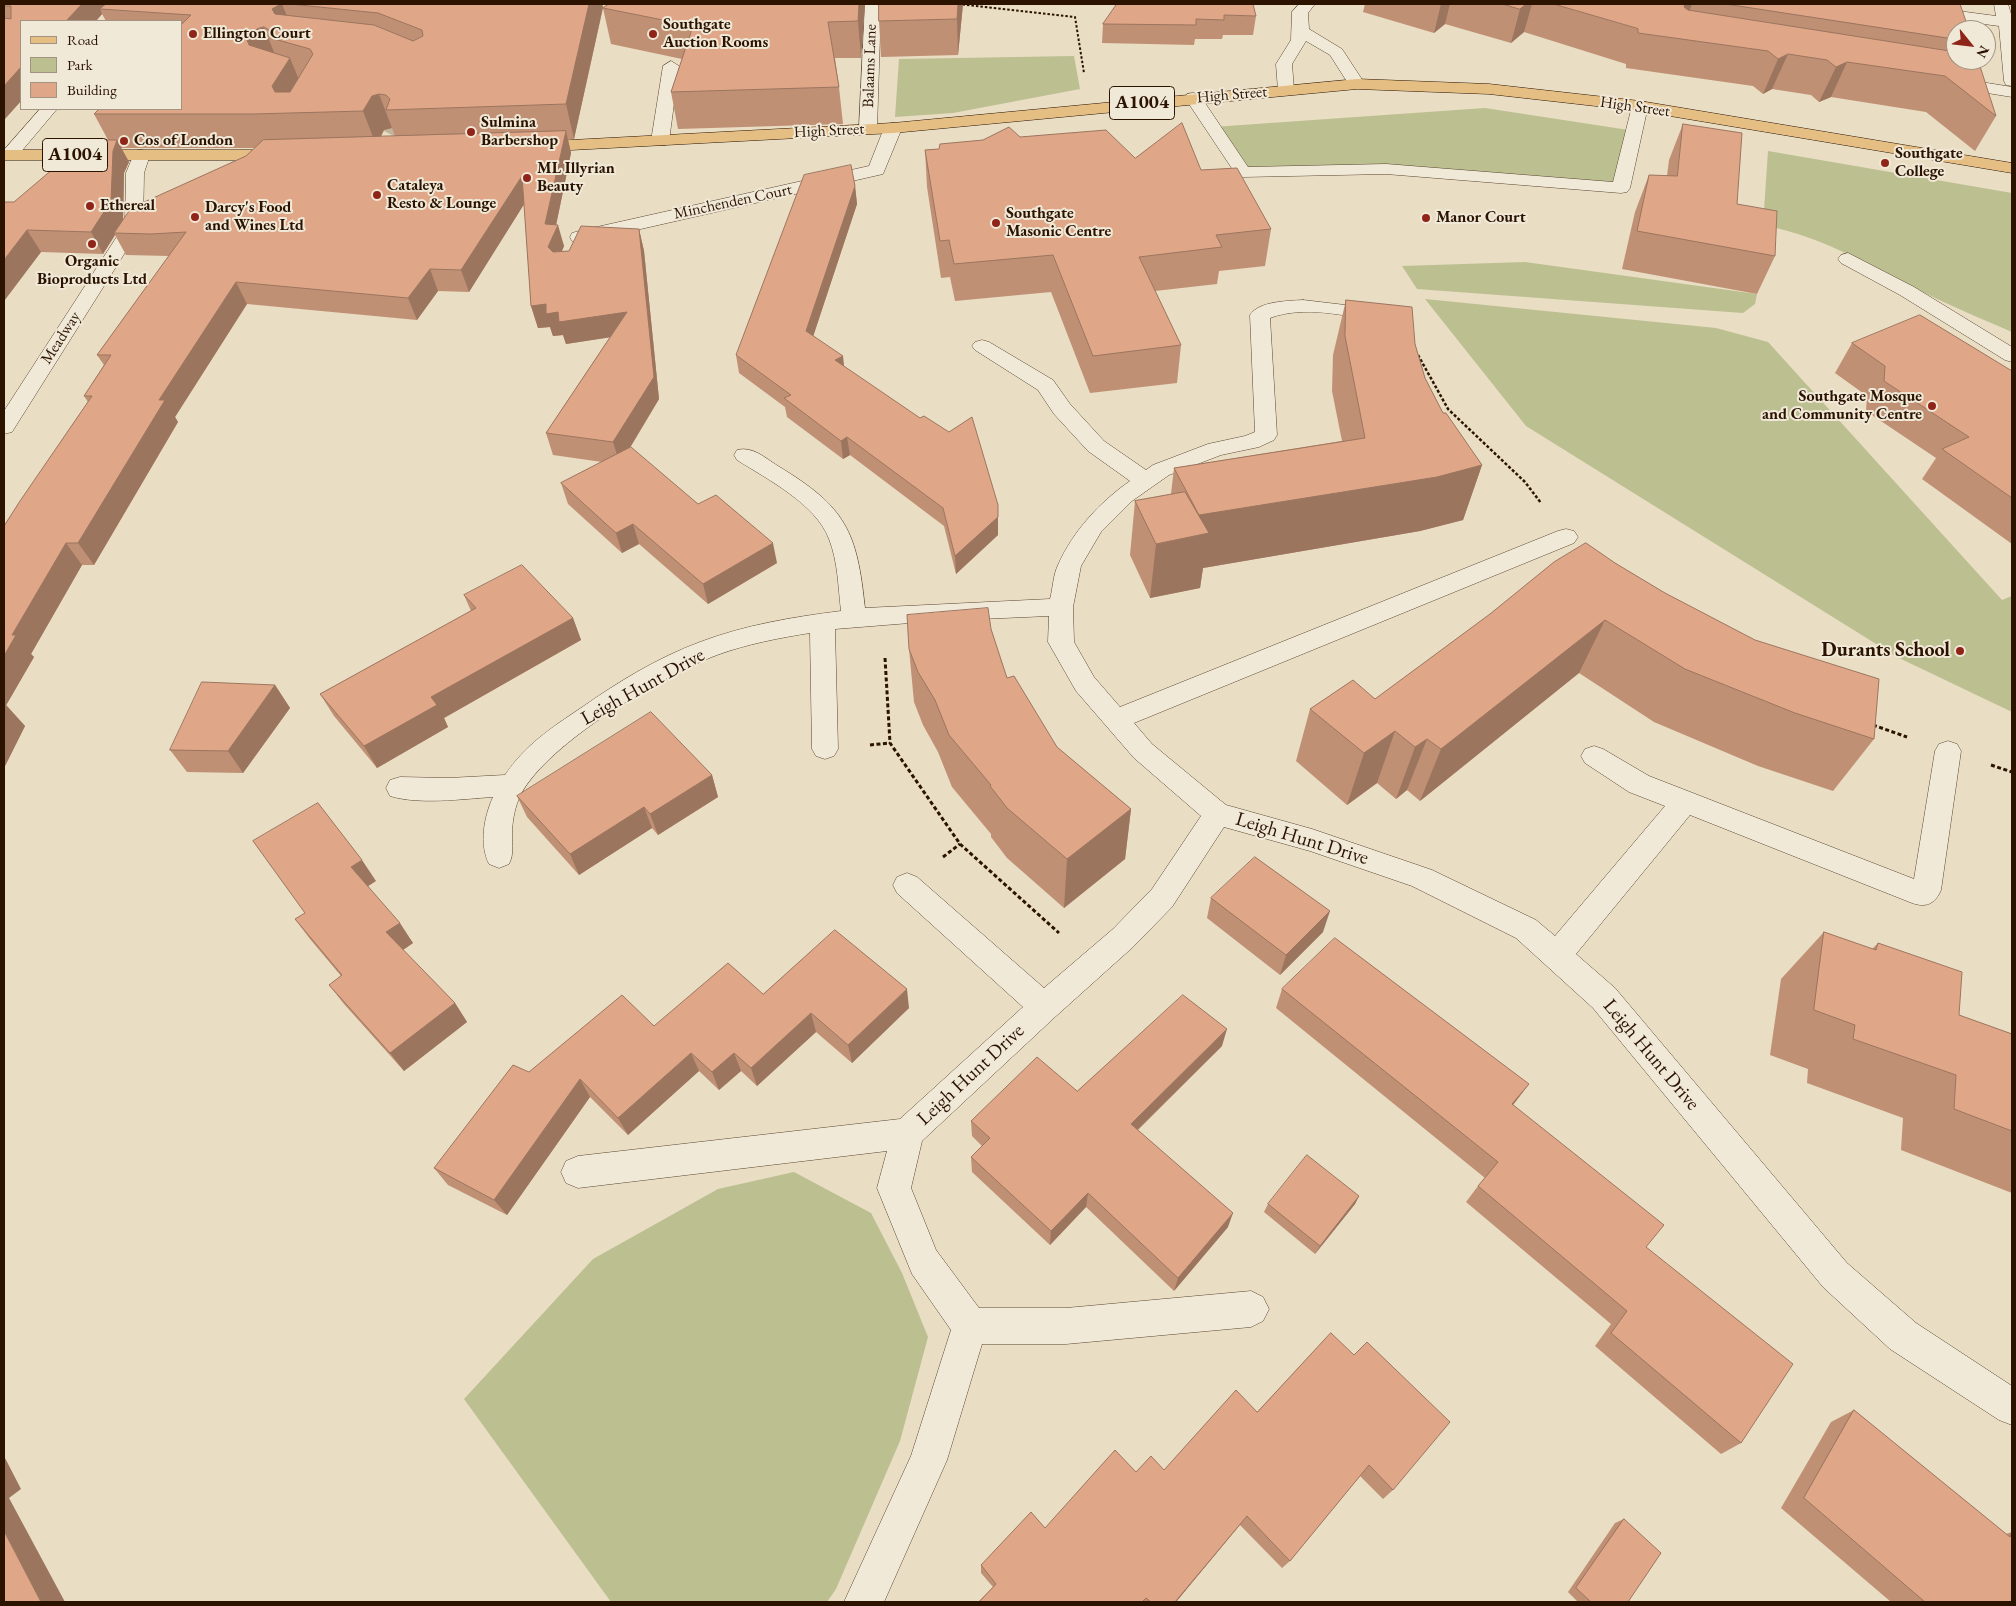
<!DOCTYPE html>
<html>
<head>
<meta charset="utf-8">
<style>
	body { margin:0 }
	#map { position:relative; width:2016px; height:1606px; overflow:hidden; background:#e9ddc3; font-family:"EB Garamond",serif }
	canvas { display:block }
	.frame { position:absolute; inset:0; border:5px solid #2b1300; pointer-events:none }
	.legend { position:absolute; left:20px; top:20px; width:162px; height:90px; box-sizing:border-box; background:#f1e9d8; border:1px solid #a29382; margin:0; padding:6px 9px; list-style:none; font-size:15px; color:#2b1300 }
	.legend li { display:flex; align-items:center; gap:10px; height:25px }
	.legend b { width:25px; border:1px solid #a29382 }
	.north { position:absolute; left:1946px; top:20px; width:50px; height:50px; box-sizing:border-box; background:#f1e9d8; border:1px solid #a29382; border-radius:50%; rotate:119deg; font-size:14px; font-weight:700; line-height:20px; text-align:center; color:#2b1300 }
	.north::after { content:''; display:block; margin:auto; width:18px; height:22px; background:#8f2418; clip-path:polygon(50% 0,100% 100%,50% 72%,0 100%) }
</style>
</head>
<body>
<div id="map">
<canvas width="2016" height="1606"></canvas>
<div class="frame"></div>
<ul class="legend">
<li><b style="height:6px;background:#e4be82"></b>Road</li>
<li><b style="height:14px;background:#bcbf90"></b>Park</li>
<li><b style="height:14px;background:#dfa788"></b>Building</li>
</ul>
<div class="north">N</div>
</div>
<script>
const ctx = document.querySelector('canvas').getContext('2d');
ctx.lineJoin = 'round';
function paint(path, color) {
  ctx.fillStyle = color;
  ctx.fill(path, 'evenodd');
}
function trace(path, color, width, dash) {
  ctx.strokeStyle = color;
  ctx.lineWidth = width;
  ctx.lineCap = dash ? 'butt' : 'round';
  ctx.setLineDash(dash || []);
  ctx.stroke(path);
}
function write(font, color, halo, rows, align = 'center') {
  ctx.font = font + ' "EB Garamond",serif';
  ctx.lineWidth = 4;
  ctx.setLineDash([]);
  ctx.textBaseline = 'middle';
  ctx.strokeStyle = halo;
  ctx.fillStyle = color;
  for (const [text, x, y, turn = 0] of rows) {
    ctx.save();
    ctx.translate(x, y);
    ctx.rotate((+turn || 0) * Math.PI / 180);
    ctx.textAlign = isNaN(turn) ? turn : align;
    if (halo) ctx.strokeText(text, 0, 0);
    ctx.fillText(text, 0, 0);
    ctx.restore();
  }
}
paint(new Path2D(`
	M1074,56L1080,89L953,113L895,117L899,59Z
	M1485,108L1635,131L1621,188L1386,169L1243,172L1213,127Z
	M1768,151L2012,193V332C1987,321 1960,310 1935,298C1879,270 1825,237 1763,225Z
	M1525,262L1757,294L1755,304L1743,313L1417,289L1402,266Z
	M1425,299L1716,328L1768,342L2002,600L2012,596V712L1897,657L1526,426Z
	M794,1172L871,1213L902,1273L928,1337L900,1441L836,1589L827,1602H611L464,1399L593,1259L718,1189Z`), '#bcbf90');
trace(new Path2D(`
	M392,135L410,98`), '#c3b59c', 18, [18, 9]);
const minor = new Path2D(`
	M865,4H881L877,129L874,133H862L859,129Z
	M1299,4H1315L1308,13L1309,29L1342,49L1365,84L1363,88H1351L1330,55L1306,41L1292,64L1294,90L1292,94H1280L1278,90L1276,64L1291,40L1292,12Z
	M1865,4H1905L1996,16L1994,4H2008L2012,17V86L2006,85L2004,81L1999,26L1873,9Z
	M671,61L679,66L669,141L666,145H654L651,141L663,66Z
	M1950,77L2012,87V97L1944,86L1942,82L1944,78Z
	M1193,93L1199,94L1248,167L1386,164L1613,182L1632,106L1634,102H1646L1648,106L1630,188L1627,192L1621,193L1386,174L1243,177L1237,176L1185,98L1187,94Z
	M40,109H57L15,159H4V150Z
	M893,123L899,124L902,128L883,174L579,243L572,241L570,237L572,233L579,231L869,166L884,128L887,124Z
	M141,150L147,151L150,155L144,173L143,224L12,432L4,434V411L125,224L126,173L135,151Z
	M1848,253L1914,287L2012,347V362L2005,360L1900,295L1841,263L1838,259L1841,255Z
	M1303,300L1379,309L1386,311L1389,315L1386,319L1379,321C1344,316 1305,305 1270,318L1277,435L1274,440L1259,447L1221,455L1169,475L1132,501L1101,532L1081,566L1073,607L1074,642L1094,677L1120,707L1558,531L1566,529L1574,531L1578,537L1574,543L1134,723L1152,744L1226,805L1312,829L1432,870L1536,920L1555,936L1665,806L1629,792L1585,763L1581,756L1585,749L1594,746L1603,749L1649,776L1914,879L1935,751L1939,744L1948,741L1957,744L1961,751L1941,890C1935,904 1926,908 1912,903L1690,815L1576,954L1615,988L1847,1263L1916,1323L2012,1386V1425L1999,1420L1890,1349L1823,1287L1593,1008L1516,938L1412,886L1310,851L1224,827L1172,907L1133,947L1055,1017L922,1141L911,1188L936,1250L979,1308H1066L1251,1291L1263,1297L1269,1309L1263,1321L1251,1327L1066,1344H982L947,1460L884,1602H844L911,1456L951,1330L912,1274L877,1188L887,1151L578,1188L566,1183L561,1172L566,1161L578,1156L900,1119L1023,1007L897,893L893,885L897,877L907,873L917,877L1044,988L1113,929L1152,889L1201,816L1134,758L1076,691L1048,642L1049,616L935,621L835,629L838,749L834,756L825,759L816,756L812,749L810,633C779,638 747,644 717,655C662,676 549,742 521,794C515,806 512,821 512,835C512,846 514,854 509,864L499,868L489,864C479,844 484,817 493,797C462,799 419,805 390,796L386,788L390,780L400,777L449,778L505,775C525,745 551,728 581,708C618,682 657,658 700,642C745,625 793,617 841,611C838,586 838,562 829,539C816,504 767,479 737,460L734,455L737,450C753,446 765,458 778,466C846,507 857,531 865,608L1050,599C1053,588 1053,575 1058,565C1073,531 1100,502 1130,481L1088,451L1054,414L1038,390L975,350L972,346L975,342L982,340L989,342L1053,380L1070,404L1104,441L1146,470L1153,465L1208,444L1245,436L1255,432L1250,315C1259,301 1288,301 1303,300Z`);
const major = new Path2D(`
	M1357,79L1489,84L1640,101L2012,163V173L1640,111L1489,94L1357,89L893,133L533,152L527,151L524,147L527,143L533,142L893,123Z
	M4,150H285L291,151L294,155L291,159L285,160H4Z`);
trace(minor, '#5a4631', 1);
trace(major, '#2b1300', 1);
trace(new Path2D(`
	M958,4L1075,17L1084,73`), '#2b1300', 2, [2.5, 2]);
trace(new Path2D(`
	M1418,355L1448,409L1525,482L1541,503`), '#2b1300', 2.5, [3, 2]);
trace(new Path2D(`
	M885,658L890,743L960,844L1059,933
	M1873,725L1907,737
	M870,745L890,743
	M1991,765L2012,772
	M943,857L960,844`), '#2b1300', 3, [4, 2.5]);
paint(minor, '#f1e9d8');
paint(major, '#e4be82');
paint(new Path2D(`
	M4,4H602L603,8L609,4H865L861,58H835L839,87L843,124L678,129L671,92L682,59L611,44L603,8L574,139H568L571,153L556,225L564,246L562,251H569L639,229L644,251L659,399L630,448L698,504L777,563L708,604L639,544L622,553L568,504L561,483L602,462L553,455L546,433L610,337L566,344L563,335L553,336L550,327L538,328L531,306L524,204L469,292L438,291L417,320L247,304L175,417L178,422L94,565H82L31,654L34,657L6,705L25,726L4,768V526L88,402L84,396L104,365L97,355L169,256L126,255L115,235L103,254L41,252L4,301L14,202L60,169L108,140L94,114L181,109V21H106L102,14L96,21H21V101L4,120ZM392,128L395,136L381,137L384,130ZM121,148H255L246,156L123,219L124,173L129,162Z
	M963,4L958,55L881,57L879,21Z
	M1117,4L1256,16L1253,35H1223L1222,39H1195L1194,45L1102,43L1103,24Z
	M1365,4H1960L1956,30V60L1996,116L1975,151L1926,112L1831,97L1819,102L1811,95L1772,89L1763,94L1753,86L1626,68V64L1524,32L1511,43L1445,24L1434,33L1363,12Z
	M1683,124L1737,204L1775,256L1757,294L1622,269L1635,212L1649,175L1667,176L1669,160Z
	M1020,137L1201,170L1271,229L1265,266L1219,271L1217,284L1155,291L1181,345L1177,383L1090,393L1051,292L955,301L950,277L941,278L927,187L925,150L939,149Z
	M855,186L857,204L813,336L844,366L998,535L956,574L944,526L850,455L843,459L787,417L785,407L739,373L736,355Z
	M1346,300L1415,344L1425,378L1443,413L1482,465L1463,520L1420,531L1203,568L1200,588L1150,598L1130,555L1135,501L1171,494L1174,468L1342,441L1332,391L1333,355Z
	M1852,343L2012,371V544L1922,479L1936,458L1866,411L1867,396L1835,373Z
	M1615,563L1874,739L1833,791L1758,766L1654,722L1579,673L1420,801L1407,790L1396,799L1377,783L1347,805L1296,761L1310,709L1375,699Z
	M464,595L573,618L581,640L444,718L448,727L377,768L334,716L320,694L471,611Z
	M991,629L1007,678L1057,747L1131,809L1125,859L1064,908L1007,858L991,837V834L952,787L938,752L923,725L914,702L909,649Z
	M275,685L290,708L243,773L187,772L170,750Z
	M712,775L718,797L658,835L652,828L579,875L527,817L517,796Z
	M376,881L368,886L413,943L403,950L455,1003L467,1022L404,1071L344,1004L329,985L341,976L310,939L295,919Z
	M1211,898L1323,932L1280,975L1207,918Z
	M1824,932L1872,949L1878,943L1959,1015L2012,1034V1193L1901,1150L1903,1118L1807,1083L1808,1069L1770,1055L1781,979Z
	M1282,989L1529,1084L1513,1105L1646,1247L1741,1443L1721,1454L1595,1346L1611,1324L1466,1202L1478,1186L1485,1178L1276,1008Z
	M763,994L909,1008L852,1063L816,1032L757,1086L741,1071L719,1090L699,1071L628,1135L590,1097L507,1215L448,1185L434,1168L529,1072L654,1026Z
	M1222,1046L1138,1130L1228,1227L1174,1291L1086,1207L1050,1245L972,1172L971,1157L982,1146L972,1136L971,1121L1077,1091Z
	M1359,1196L1355,1204L1315,1254L1264,1212L1268,1204Z
	M1331,1333L1393,1490L1383,1499L1360,1476L1290,1561L1282,1568L1240,1525L1176,1602H978L993,1587L981,1573V1565L1045,1528L1136,1472L1164,1470L1257,1412Z
	M1854,1410L2006,1534L2012,1532V1602H1891L1781,1508L1831,1422Z
	M1624,1519L1628,1602H1578L1568,1592L1615,1523Z`), '#c09075');
paint(new Path2D(`
	M82,4H111L100,9L102,14L96,21H66Z
	M281,4H282L295,36L285,43L272,9Z
	M589,4H602L603,7L574,139L566,104Z
	M859,4H865L861,58L858,21Z
	M958,4H963L958,55L957,19Z
	M1441,4H1450L1445,24L1434,33Z
	M1526,4H1532L1524,32L1511,43L1520,9Z
	M1685,4H1692L1681,33L1673,36L1671,41Z
	M264,27L277,60L262,74L247,40L257,29Z
	M1788,54L1772,89L1763,94L1778,59Z
	M290,58L304,92L283,113L272,86Z
	M1847,62L1831,97L1819,102L1836,67Z
	M21,67V101L4,120V86Z
	M379,94L392,128L384,130L376,145L363,111L372,96Z
	M566,131L571,153L554,235L558,225L564,246L554,269L548,247L545,224Z
	M117,140L129,162L124,173L123,223L114,233L115,235L103,254L91,232L113,151Z
	M522,176L528,198L469,292L461,270Z
	M855,186L857,204L809,349L806,331Z
	M639,229L644,251L659,399L620,464L613,442Z
	M27,230L41,252L4,301V260Z
	M430,269L438,291L417,320L408,298Z
	M236,282L247,304L175,417L178,422L94,565L78,543L159,400Z
	M546,304L558,312H627L632,334L566,344L563,335L553,336L550,327L538,328L531,306Z
	M843,356L845,374L835,360Z
	M847,437L850,455L843,459L841,441Z
	M1482,465L1463,520L1420,531L1203,568L1200,588L1150,598L1156,544L1196,536L1199,515Z
	M998,505V535L956,574L955,556Z
	M633,524L639,544L622,553L616,533Z
	M66,543L82,565L31,654L34,657L4,709V656L12,635Z
	M773,543L777,563L708,604L703,584Z
	M573,618L581,640L444,718L448,727L377,768L364,746L431,697Z
	M1605,620L1579,673L1420,801L1441,749Z
	M275,685L290,708L243,773L228,751Z
	M6,705L25,726L4,768V710Z
	M1395,731L1377,783L1347,805L1364,753Z
	M1427,739L1407,790L1396,799L1415,747Z
	M712,775L718,797L658,835L650,814Z
	M644,807L652,828L579,875L570,854Z
	M1131,809L1125,859L1064,908L1067,859Z
	M362,860L376,881L365,888L351,867Z
	M1330,911L1323,932L1280,975L1286,955Z
	M400,923L413,943L400,952L386,932Z
	M907,989L909,1008L852,1063L848,1045Z
	M455,1003L467,1022L404,1071L390,1053Z
	M811,1013L816,1032L757,1086L751,1068Z
	M1227,1029L1222,1046L1128,1139L1131,1124Z
	M691,1053L699,1071L628,1135L618,1118Z
	M734,1053L741,1071L719,1090L712,1072Z
	M580,1079L590,1097L507,1215L494,1200Z
	M1529,1084L1516,1101L1500,1121L1512,1104Z
	M1088,1193L1086,1207L1050,1245L1051,1231Z
	M1359,1196L1355,1204L1315,1254L1320,1246Z
	M1233,1213L1228,1227L1174,1291L1178,1278Z
	M4,1456L21,1489L9,1498L65,1602H41L4,1531Z
	M1247,1516L1176,1602H1175Z`), '#9c755f');
const building = new Path2D(`
	M4,4H82L66,21H21V67L4,86V18L11,19V6H4Z
	M106,4H281L272,9L275,14L374,25L413,41L423,36L422,30L378,13L290,4H589L566,104L386,110L390,99L386,95L379,94L372,96L363,111L253,114H94L99,109H181V25L191,15L100,9ZM264,27L274,33L271,38L310,49L313,54L290,92H275L272,86L290,58L249,45L247,40L257,29Z
	M609,4H859L858,21L828,22L839,87L671,92L693,26L603,8Z
	M879,4H958L957,19L879,21Z
	M1117,4H1253L1256,16L1224,15V20L1196,19V25L1103,24Z
	M1503,4H1526L1520,9Z
	M1554,4H1685L1684,7L1688,10L1956,52V60H1978L1996,116L1945,76L1847,62L1836,67L1827,60L1788,54L1778,59L1768,51L1638,33V29Z
	M1726,4H1960L1969,30H1956V39Z
	M1182,123L1201,170L1237,168L1271,229L1216,235L1222,247L1139,257L1181,345L1093,356L1053,255L954,264L949,240L940,241L925,150L939,149L940,144L983,140L1009,127L1020,137L1106,130L1135,158Z
	M1683,124L1742,133L1737,204L1777,211L1775,256L1637,231L1649,175L1677,176Z
	M566,131L545,224L558,225L548,247L553,252L569,251L581,226L639,229L654,377L613,442L546,433L627,312L559,322L558,312L546,314V304L531,306L522,176L461,270L430,269L408,298L236,282L159,400H165L78,543H66L12,635H16L4,656V526L20,501L92,396H84L111,355H97L186,232L151,234L114,233L131,208L246,156L263,140Z
	M88,140H117L113,151L111,201L91,232L27,230L4,260V202H14L54,168L60,169Z
	M851,165L855,186L806,331L843,356L835,360L920,418L924,416L949,432L972,417L998,505V517L955,556L943,508L847,437L841,441L784,398L791,395L736,355L804,175Z
	M1346,300L1412,307L1415,344L1425,378L1443,413H1446L1482,465L1437,477L1199,515L1174,468L1365,438L1345,336Z
	M1920,315L2012,371V498L1942,449L1969,437L1884,381L1885,366L1852,343Z
	M631,447L698,504L716,495L773,543L703,584L633,524L616,533L561,483Z
	M1185,492L1209,533L1156,544L1135,501Z
	M1586,543L1615,563L1665,593L1755,640L1879,679L1874,739L1795,713L1685,669L1605,620L1441,749L1427,739L1415,747L1395,731L1364,753L1310,709L1353,680L1375,699L1490,614L1554,562Z
	M522,565L573,618L431,697L437,705L364,746L320,694L476,608L464,595Z
	M988,608L991,629L1007,678L1014,676L1057,747L1131,809L1067,859L1007,808L990,786L991,785L949,735L935,700L918,672L909,649L907,615Z
	M202,682L275,685L228,751L170,750Z
	M651,712L712,775L650,814L644,807L570,854L517,796Z
	M318,803L362,860L351,867L400,923L386,932L455,1003L390,1053L329,985L342,975L295,919L305,913L253,841Z
	M1255,857L1330,911L1286,955L1211,898Z
	M835,930L907,989L848,1045L811,1013L751,1068L734,1053L712,1072L691,1053L618,1118L580,1079L494,1200L434,1168L513,1065L529,1072L622,995L654,1026L728,963L763,994Z
	M1824,932L1876,950L1878,943L1962,972L1959,1015L2012,1034V1131L1954,1109L1956,1075L1853,1039L1855,1025L1814,1010Z
	M1335,938L1529,1084L1512,1104L1664,1225L1646,1247L1793,1364L1741,1443L1611,1333L1627,1311L1478,1186L1498,1162L1282,989Z
	M1183,995L1227,1029L1131,1124L1233,1213L1178,1278L1088,1193L1051,1231L971,1157L990,1138L971,1121L1037,1057L1077,1091Z
	M1307,1155L1359,1196L1320,1246L1268,1204Z
	M1331,1333L1354,1355L1367,1342L1450,1422L1393,1490L1369,1465L1290,1561L1247,1516L1175,1602H1151L1146,1598L1142,1602H979L996,1584L981,1565L1031,1512L1045,1528L1115,1450L1136,1472L1151,1456L1164,1470L1236,1390L1257,1412Z
	M1854,1410L2010,1537L2012,1533V1602H1938L1937,1601L1936,1602H1925L1804,1498Z
	M1624,1519L1661,1553L1628,1602H1591L1576,1588Z
	M4,1531L41,1602H4Z`);
paint(building, '#dfa788');
trace(building, '#9c755f', 1);
for (const [x, y, r, color] of [
	[193,34,5,"#8f2418"],
	[653,34,5,"#8f2418"],
	[471,132,5,"#8f2418"],
	[124,141,5,"#8f2418"],
	[1885,163,5,"#8f2418"],
	[527,178,5,"#8f2418"],
	[377,195,5,"#8f2418"],
	[90,206,5,"#8f2418"],
	[195,217,5,"#8f2418"],
	[1426,218,5,"#8f2418"],
	[996,223,5,"#8f2418"],
	[92,244,5,"#8f2418"],
	[1932,406,5,"#8f2418"],
	[1960,651,5,"#8f2418"]
]) {
  const dot = new Path2D();
  dot.arc(x, y, r, 0, 2 * Math.PI);
  ctx.fillStyle = color;
  ctx.fill(dot);
  trace(dot, '#f1e9d8', 2);
}
write('bold 16px', '#2b1300', '#f1e9d8', [
	["Southgate",663,25],
	["Auction Rooms",663,43],
	["Ellington Court",203,34],
	["Sulmina",481,123],
	["Barbershop",481,141],
	["Cos of London",134,141],
	["Southgate",1895,154],
	["College",1895,172],
	["ML Illyrian",537,169],
	["Beauty",537,187],
	["Cataleya",387,186],
	["Resto & Lounge",387,204],
	["Ethereal",100,206],
	["Darcy's Food",205,208],
	["and Wines Ltd",205,226],
	["Southgate",1006,214],
	["Masonic Centre",1006,232],
	["Manor Court",1436,218],
	["Organic",92,262,"center"],
	["Bioproducts Ltd",92,280,"center"],
	["Southgate Mosque",1922,397,"right"],
	["and Community Centre",1922,415,"right"]
], 'left');
write('16px', '#2b1300', '#f1e9d8', [
	["Balaams Lane",870,66,-88],
	["High Street",1232,95,-5],
	["High Street",1635,107,8],
	["High Street",829,131,-3],
	["Minchenden Court",733,202,-12],
	["Meadway",61,338,-57]
]);
for (const [x, y, w] of [
	[1142,103,65],
	[75,155,65]
]) {
  const box = new Path2D();
  box.roundRect(x - w / 2, y - 16.5, w, 33, 4);
  ctx.fillStyle = '#f1e9d8';
  ctx.fill(box);
  trace(box, '#2b1300', 1);
}
write('bold 19px', '#2b1300', null, [
	["A1004",1142,103],
	["A1004",75,155]
]);
write('bold 20px', '#2b1300', '#f1e9d8', [
	["Durants School",1950,651]
], 'right');
write('20px', '#2b1300', '#f1e9d8', [
	["Leigh Hunt Drive",643,687,-29],
	["Leigh Hunt Drive",1302,839,17],
	["Leigh Hunt Drive",1651,1055,50],
	["Leigh Hunt Drive",971,1075,-43]
]);
</script>
</body>
</html>
